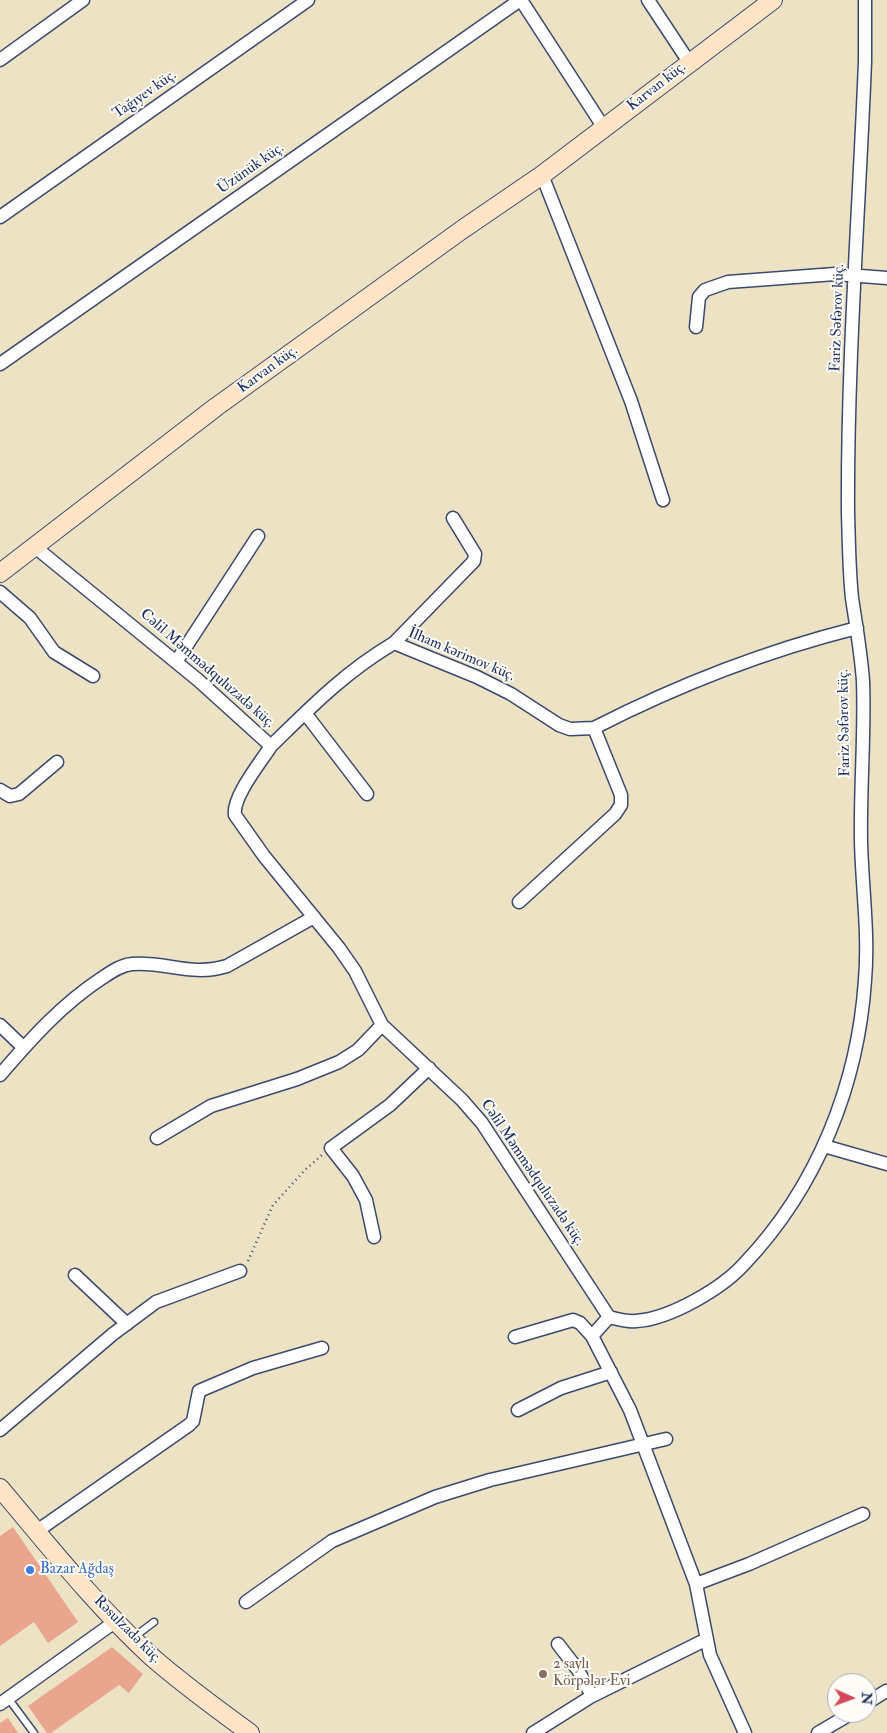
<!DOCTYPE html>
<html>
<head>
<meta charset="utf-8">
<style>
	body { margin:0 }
	#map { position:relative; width:887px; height:1733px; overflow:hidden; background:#ede3c4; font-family:"IM FELL Double Pica",serif }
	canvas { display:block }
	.north { position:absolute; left:827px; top:1673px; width:50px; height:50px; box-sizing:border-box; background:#fdfcf7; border:1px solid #a3aaba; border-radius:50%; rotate:92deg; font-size:14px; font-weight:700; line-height:20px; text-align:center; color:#1b2f5e }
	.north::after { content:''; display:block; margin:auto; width:18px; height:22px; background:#d1495b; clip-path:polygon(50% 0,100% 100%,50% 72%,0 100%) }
</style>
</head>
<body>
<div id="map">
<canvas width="887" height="1733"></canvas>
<div class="north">N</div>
</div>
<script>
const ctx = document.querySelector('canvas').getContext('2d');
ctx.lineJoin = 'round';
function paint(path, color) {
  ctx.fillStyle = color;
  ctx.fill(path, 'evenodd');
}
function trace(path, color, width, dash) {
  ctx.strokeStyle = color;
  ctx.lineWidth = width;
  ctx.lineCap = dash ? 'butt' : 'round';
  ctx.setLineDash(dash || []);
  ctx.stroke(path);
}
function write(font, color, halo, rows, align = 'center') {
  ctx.font = font + ' "IM FELL Double Pica",serif';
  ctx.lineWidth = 4;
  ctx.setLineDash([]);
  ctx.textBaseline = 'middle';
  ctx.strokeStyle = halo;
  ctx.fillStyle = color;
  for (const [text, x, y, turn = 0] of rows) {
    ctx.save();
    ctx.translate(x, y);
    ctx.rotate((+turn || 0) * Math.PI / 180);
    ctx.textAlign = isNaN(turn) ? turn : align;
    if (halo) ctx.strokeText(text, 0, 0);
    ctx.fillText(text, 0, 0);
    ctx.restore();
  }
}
paint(new Path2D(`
	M13,1527L78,1622L48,1643L34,1622L0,1646V1536Z
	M112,1647L143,1674L129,1693L119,1685L51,1733H47L28,1706Z
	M8,1718L18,1733H0V1723Z`), '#e9a58e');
const lane = new Path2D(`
	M134,1637L154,1622
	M8,1698L34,1733`);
const street = new Path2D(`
	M521,0L604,128
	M648,0L689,62
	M0,60L83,0
	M542,175L631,401L663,500
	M0,217L308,0
	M696,327L699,297L705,290L728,282L835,274L887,278
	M0,364L520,0
	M35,547L198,680L271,746C261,762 232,797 235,815L264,856L339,948L355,971L382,1025L462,1100L482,1123L609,1317L592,1336L630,1410L696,1584L710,1655L745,1733
	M0,592L30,618L54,652L93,676
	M394,643L474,561L475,554L453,518
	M176,662L258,536
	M305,713L367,794
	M271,746C311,707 345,672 394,643L477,677L511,694L559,725L570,729L594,728C678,685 765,651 857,628
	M0,790L10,796L19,794L57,762
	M519,902L615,814L621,805V795L594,728
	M0,1025L24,1048
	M0,1075C31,1039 61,1005 102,978C111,972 121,965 132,964C166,961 191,977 227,966L314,917
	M157,1138L211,1106L297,1079L339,1062L358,1050L382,1025
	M824,1146L887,1164
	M374,1237L366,1200L353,1176L331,1148L390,1105L429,1068
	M75,1275L127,1324
	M609,1317C617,1319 627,1322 636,1321C670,1319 723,1288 745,1263C817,1187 858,1085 865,980C869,934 862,887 861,841C860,788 865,734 863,681C861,653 856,625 852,598C849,570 849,542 848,514C847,364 859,212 865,62V0
	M515,1337L573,1320L580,1323L592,1336
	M518,1410L561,1388L611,1372
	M0,1430L113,1334L156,1302L240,1271
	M37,1531L189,1425L193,1421L199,1391L253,1368L322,1348
	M696,1584L749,1564L863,1514
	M246,1602L332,1541L435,1497L490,1480L666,1439
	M558,1644L578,1670L592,1696
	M867,1703L886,1691
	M0,1704L116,1621
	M533,1733L592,1696L707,1639
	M818,1733L852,1713`);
const secondary = new Path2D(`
	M0,573L216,407L463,229L542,175L773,0
	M0,1488C49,1546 97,1607 153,1658C184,1685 217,1709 250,1733`);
trace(lane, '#3a4a6d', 9);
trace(street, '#3a4a6d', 15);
trace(secondary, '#3a4a6d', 20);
trace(new Path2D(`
	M248,1261L273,1205L305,1170L322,1155`), '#3a4a6d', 2.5, [1, 4]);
trace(lane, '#fff', 6);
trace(street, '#fff', 12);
trace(secondary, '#ffe4c6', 18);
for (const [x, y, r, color] of [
	[30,1570,5,"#3f7fe0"],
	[543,1674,5,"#8d6e63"]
]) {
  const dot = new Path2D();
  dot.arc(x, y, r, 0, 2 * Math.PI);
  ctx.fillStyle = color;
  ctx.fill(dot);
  trace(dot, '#fdfcf7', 2);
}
write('15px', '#1b2f5e', '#fdfcf7', [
	["Karvan küç.",657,87,-38],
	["Tağıyev küç.",145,95,-35],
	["Üzünük küç.",251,169,-35],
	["Fariz Səfərov küç.",838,318,-88],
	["Karvan küç.",268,370,-36],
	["İlham kərimov küç.",461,655,23],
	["Cəlil Məmmədquluzadə küç.",207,669,41],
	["Fariz Səfərov küç.",845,723,-91],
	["Cəlil Məmmədquluzadə küç.",532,1173,56],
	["Rəsulzadə küç.",127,1630,45]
]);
write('15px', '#366cbe', '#fdfcf7', [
	["Bazar Ağdaş",40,1570]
], 'left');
write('15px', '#785e54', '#fdfcf7', [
	["2 saylı",553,1665],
	["Körpələr Evi",553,1682]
], 'left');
</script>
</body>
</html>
